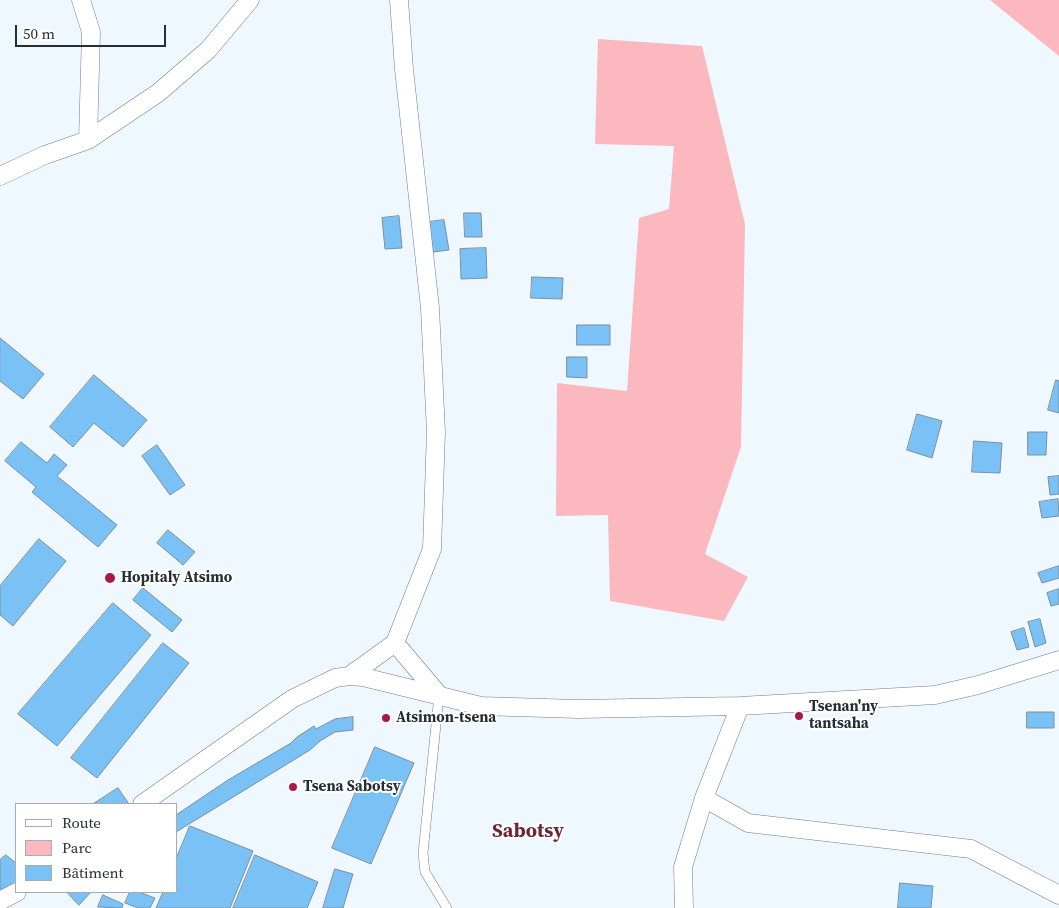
<!DOCTYPE html>
<html>
<head>
<meta charset="utf-8">
<style>
	body { margin:0 }
	#map { position:relative; width:1059px; height:908px; overflow:hidden; background:#eff8fe; font-family:"Source Serif 4",serif }
	canvas { display:block }
	.legend { position:absolute; left:15px; top:803px; width:162px; height:90px; box-sizing:border-box; background:#fff; border:1px solid #a9acae; margin:0; padding:6px 9px; list-style:none; font-size:15px; color:#272f35 }
	.legend li { display:flex; align-items:center; gap:10px; height:25px }
	.legend b { width:25px; border:1px solid #a9acae }
	.scale { position:absolute; left:15px; top:25px; width:151px; height:22px; box-sizing:border-box; border:2px solid #272f35; border-top:0; padding-left:6px; font-size:15px; line-height:18px; white-space:nowrap; color:#272f35; -webkit-text-stroke:4px #fff; paint-order:stroke }
</style>
</head>
<body>
<div id="map">
<canvas width="1059" height="908"></canvas>
<ul class="legend">
<li><b style="height:6px;background:#fff"></b>Route</li>
<li><b style="height:14px;background:#fbb8bf"></b>Parc</li>
<li><b style="height:14px;background:#7ac1f5"></b>Bâtiment</li>
</ul>
<div class="scale">50 m</div>
</div>
<script>
const ctx = document.querySelector('canvas').getContext('2d');
ctx.lineJoin = 'round';
function paint(path, color) {
  ctx.fillStyle = color;
  ctx.fill(path, 'evenodd');
}
function trace(path, color, width, dash) {
  ctx.strokeStyle = color;
  ctx.lineWidth = width;
  ctx.lineCap = dash ? 'butt' : 'round';
  ctx.setLineDash(dash || []);
  ctx.stroke(path);
}
function write(font, color, halo, rows, align = 'center') {
  ctx.font = font + ' "Source Serif 4",serif';
  ctx.lineWidth = 4;
  ctx.setLineDash([]);
  ctx.textBaseline = 'middle';
  ctx.strokeStyle = halo;
  ctx.fillStyle = color;
  for (const [text, x, y, turn = 0] of rows) {
    ctx.save();
    ctx.translate(x, y);
    ctx.rotate((+turn || 0) * Math.PI / 180);
    ctx.textAlign = isNaN(turn) ? turn : align;
    if (halo) ctx.strokeText(text, 0, 0);
    ctx.fillText(text, 0, 0);
    ctx.restore();
  }
}
paint(new Path2D(`
	M990,0H1059V56Z
	M598,39L702,46L745,224L741,447L705,554L748,577L724,621L610,601L608,515L556,516L557,383L627,391L639,218L669,209L674,146L595,144Z`), '#fbb8bf');
const building = new Path2D(`
	M464,213H481L482,237H465Z
	M399,216L402,248L385,249L382,218Z
	M444,220L449,250L433,252L428,222Z
	M486,248L487,278L461,279L460,249Z
	M532,277L563,278L562,299L531,298Z
	M577,325H610V345H577Z
	M0,338L44,374L23,399L0,381Z
	M567,357H587V378L567,377Z
	M94,375L147,420L123,447L94,423L73,447L50,427Z
	M1056,380L1059,381V413L1048,410Z
	M917,414L942,421L932,458L907,450Z
	M1028,432H1047L1046,455H1028Z
	M974,441L1002,443L1000,473L972,472Z
	M21,442L47,463L54,454L67,465L57,476L117,525L98,547L32,492L36,487L5,461Z
	M157,445L185,485L170,495L142,456Z
	M1059,476V494L1050,495L1048,477Z
	M1058,499L1059,516L1042,518L1039,502Z
	M168,530L195,552L183,565L157,543Z
	M39,539L66,561L13,626L0,615V586Z
	M1059,566V578L1042,583L1038,573Z
	M143,588L182,620L172,632L133,600Z
	M1059,589V604L1051,606L1047,593Z
	M113,603L151,635L57,746L18,714Z
	M1040,619L1046,643L1035,647L1028,622Z
	M1024,628L1029,647L1017,650L1011,632Z
	M163,643L189,663L97,778L71,758Z
	M1027,712H1054V728H1027Z
	M353,717V730L335,732L320,741L310,750L176,832V815L228,780L291,743L297,737L314,726L316,729L335,719Z
	M375,747L414,763L371,864L332,848Z
	M118,788L129,804H93Z
	M190,826L253,851L230,908H156L163,892H176V859Z
	M6,855L16,863V883L7,890L0,889V860Z
	M255,855L318,882L307,908H233Z
	M335,869L353,874L343,908H323Z
	M900,883L933,886L931,908H898Z
	M67,892H91L79,905Z
	M130,892H139L155,898L150,908H138L125,903Z
	M103,895L123,904L122,908L98,907Z`);
paint(building, '#7ac1f5');
trace(building, '#7c909f', 1);
const lane = new Path2D(`
	M439,695L423,853L425,872L447,908`);
const street = new Path2D(`
	M81,0L91,32L88,140
	M0,176L45,155L88,140L158,93L208,50L250,0
	M395,643L439,695
	M349,676L395,643L432,549L436,432L430,308L404,69L399,0
	M704,798L748,823L971,849L1059,895
	M142,804L292,699L335,678L349,676L363,677L481,706L578,709L740,706L935,695L978,685L1059,660
	M0,901L17,892
	M684,908L683,867L704,798L740,706`);
trace(lane, '#6c7f8e', 10);
trace(street, '#6c7f8e', 19);
trace(lane, '#fff', 9);
trace(street, '#fff', 18);
for (const [x, y, r, color] of [
	[110,578,6,"#ac1844"],
	[799,716,5,"#ac1844"],
	[386,718,5,"#ac1844"],
	[293,787,5,"#ac1844"]
]) {
  const dot = new Path2D();
  dot.arc(x, y, r, 0, 2 * Math.PI);
  ctx.fillStyle = color;
  ctx.fill(dot);
  trace(dot, '#fff', 2);
}
write('bold 15px', '#272f35', '#fff', [
	["Hopitaly Atsimo",121,578],
	["Tsenan'ny",809,707],
	["tantsaha",809,724],
	["Atsimon-tsena",396,718],
	["Tsena Sabotsy",303,787]
], 'left');
write('bold 20px', '#6c2634', '#fff', [
	["Sabotsy",528,832]
]);
</script>
</body>
</html>
